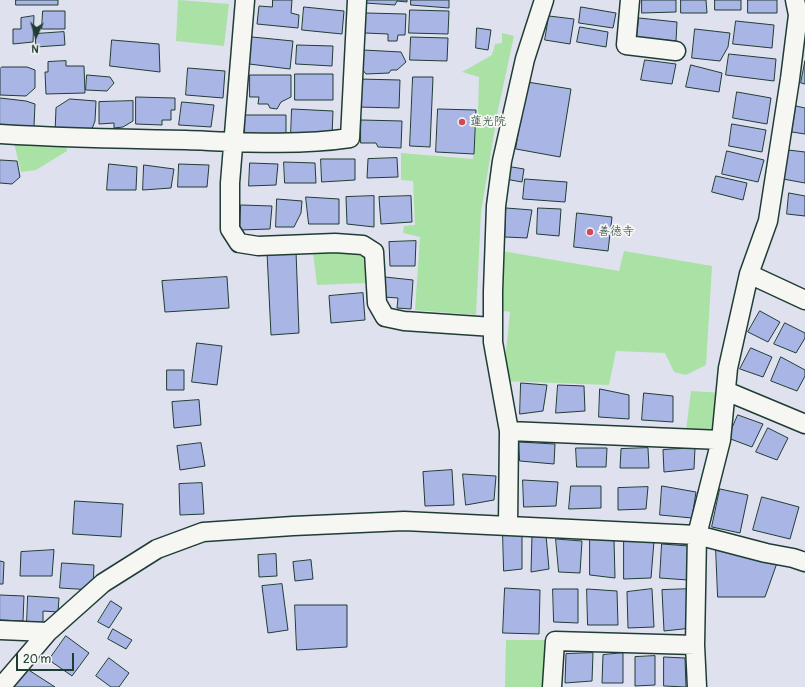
<!DOCTYPE html>
<html>
<head>
<meta charset="utf-8">
<style>
	body { margin:0 }
	#map { position:relative; width:805px; height:687px; overflow:hidden; background:#dfe2ee; font-family:Pangolin,sans-serif }
	canvas { display:block }
	.north { position:absolute; left:16px; top:16px; width:40px; height:40px; -webkit-text-stroke:3px #f6f6f2; paint-order:stroke; rotate:184deg; font-size:11px; font-weight:700; line-height:16px; text-align:center; color:#1f3d34 }
	.north::after { content:''; display:block; margin:auto; width:14px; height:18px; background:#1f3d34; clip-path:polygon(50% 0,100% 100%,50% 72%,0 100%) }
	.scale { position:absolute; left:16px; top:653px; width:58px; height:18px; box-sizing:border-box; border:2px solid #1f3d34; border-top:0; padding-left:5px; font-size:12px; line-height:14px; white-space:nowrap; color:#1f3d34; -webkit-text-stroke:3px #f6f6f2; paint-order:stroke }
</style>
</head>
<body>
<div id="map">
<canvas width="805" height="687"></canvas>
<div class="north">N</div>
<div class="scale">20 m</div>
</div>
<script>
const ctx = document.querySelector('canvas').getContext('2d');
ctx.lineJoin = 'round';
function paint(path, color) {
  ctx.fillStyle = color;
  ctx.fill(path, 'evenodd');
}
function trace(path, color, width, dash) {
  ctx.strokeStyle = color;
  ctx.lineWidth = width;
  ctx.lineCap = dash ? 'butt' : 'round';
  ctx.setLineDash(dash || []);
  ctx.stroke(path);
}
function write(font, color, halo, rows, align = 'center') {
  ctx.font = font + ' Pangolin,"Klee One",sans-serif';
  ctx.lineWidth = 3.5;
  ctx.setLineDash([]);
  ctx.textBaseline = 'middle';
  ctx.strokeStyle = halo;
  ctx.fillStyle = color;
  for (const [text, x, y, turn = 0] of rows) {
    ctx.save();
    ctx.translate(x, y);
    ctx.rotate((+turn || 0) * Math.PI / 180);
    ctx.textAlign = isNaN(turn) ? turn : align;
    if (halo) ctx.strokeText(text, 0, 0);
    ctx.fillText(text, 0, 0);
    ctx.restore();
  }
}
paint(new Path2D(`
	M178,0L229,4L224,46L176,41Z
	M502,33L514,36L498,110L481,212L476,315L415,310L420,237L403,233L404,226L415,225L413,181L401,180V153L473,159L478,110L479,77L462,72L492,55L495,44L502,43Z
	M14,143L66,144L67,151L36,170L21,172Z
	M354,251L365,258L367,283L317,285L313,253Z
	M502,251L619,271L624,251L712,266L706,365L686,375L674,372L665,353L616,351L609,385L503,381L510,312L498,310Z
	M691,391L723,393L715,431L686,430Z
	M506,640H545L544,687H505Z`), '#aae1a4');
const building = new Path2D(`
	M16,0H58V5H16Z
	M273,0H292L291,13L299,15L298,28L257,24L259,6L272,7Z
	M365,0H407V2L397,1L395,5L365,3Z
	M411,0H449V8L411,5Z
	M642,0H676V12L642,13Z
	M681,0H706L707,13H681Z
	M715,0H741V10H715Z
	M748,0H777V13H748Z
	M304,7L344,11L342,34L302,30Z
	M581,7L616,13L613,28L579,23Z
	M410,10L449,11L448,34L409,33Z
	M43,11H65V29H42Z
	M366,13L406,14L405,35H398L397,41H388V34L365,33Z
	M34,16L33,42L13,44V29H21V18Z
	M549,16L574,19L570,44L545,40Z
	M639,18L677,22L676,41L637,37Z
	M736,21L774,25L772,48L733,44Z
	M580,27L608,32L606,47L577,42Z
	M477,28L491,30L488,50L476,48Z
	M695,29L730,33L728,47L720,61L692,58Z
	M64,32L65,45L36,47L35,34Z
	M252,37L293,41L290,69L249,64Z
	M411,37L448,38L447,61L410,60Z
	M112,40L159,44L160,72L110,66Z
	M297,45L333,46L332,66L296,64Z
	M363,50L401,52L406,62L397,70H391L389,73L366,74L362,69Z
	M729,54L776,59L774,81L726,75Z
	M645,60L676,64L672,84L641,80Z
	M66,61V66H84L85,93L46,94L45,72H48V62Z
	M805,61V84L801,83Z
	M691,65L722,73L719,92L686,87Z
	M2,67H27L35,70V88L26,96L0,95V69Z
	M188,68L225,71L223,98L186,95Z
	M295,74H333V100H295Z
	M87,75L110,77L114,83L107,91L86,90Z
	M250,75H291V97L281,102L277,109L270,108L268,104H258L259,97H250Z
	M413,77H433L430,147L410,146Z
	M358,79L400,80L399,108L358,107Z
	M527,82L571,89L560,157L516,149Z
	M737,92L771,98L767,124L733,118Z
	M136,97L175,98V110H171V120H162V125L136,124Z
	M0,98L26,101L35,104L34,126L30,132L0,129Z
	M70,99L96,101L95,121L90,134L55,133L56,108Z
	M133,101V121L123,127L114,128V123L99,124V102Z
	M182,102L214,105L211,127L179,125Z
	M796,106L805,108V134L792,132Z
	M292,109L333,111L332,136L291,134Z
	M438,109L476,110L474,154L436,152Z
	M245,115H286V132L282,139H245Z
	M361,120L402,121L401,148L378,147L376,143H361Z
	M732,124L766,130L762,152L729,146Z
	M788,150L805,152V183L783,179Z
	M727,151L764,160L758,182L722,174Z
	M397,158L398,177L367,178L368,159Z
	M321,159H355V180L322,182Z
	M0,160L17,161L20,177L12,184L0,183Z
	M284,162L315,163L316,183H285Z
	M250,163L278,164L276,185L249,186Z
	M109,164L137,167L136,190H107Z
	M179,164L209,165L207,187H178Z
	M144,165L174,169L171,188L143,190Z
	M506,166L524,169L522,182L505,179Z
	M716,176L747,183L743,200L712,192Z
	M525,179L567,182L565,202L523,199Z
	M789,193L805,196V216L787,214Z
	M374,196V227L347,224L346,197Z
	M411,196L412,222L381,224L379,197Z
	M306,197L339,199V224H309Z
	M277,199L302,201L301,213L294,227H276Z
	M241,205L272,206L270,229L240,230Z
	M506,208L532,210L527,238L505,237Z
	M538,208L561,209L559,236L537,234Z
	M577,213L612,217L608,251L574,247Z
	M416,241L415,266H390L389,242Z
	M296,251L299,333L271,335L267,252Z
	M227,277L229,308L165,312L162,281Z
	M385,277L413,280L411,309L397,308L398,298L383,297Z
	M363,293L365,320L331,323L329,296Z
	M760,311L780,322L768,342L748,332Z
	M785,323L805,333V338L796,353L774,344Z
	M197,343L222,346L217,385L192,382Z
	M751,348L772,357L763,377L740,369Z
	M781,357L805,370V376L797,391L771,381Z
	M167,370H184V390H167Z
	M521,383L547,385L543,411L520,414Z
	M558,385L584,386L585,411L556,413Z
	M600,389L629,395V419L599,417Z
	M644,393L673,396V422L642,420Z
	M199,400L201,425L174,428L172,402Z
	M738,415L763,424L752,447L728,438Z
	M768,428L788,438L777,460L756,452Z
	M519,442L555,444L554,464L520,461Z
	M201,443L205,466L180,470L177,446Z
	M576,448H607L606,467H577Z
	M648,448L649,468H620L621,449Z
	M695,448L694,469L664,472L663,450Z
	M452,470L454,505L425,506L423,472Z
	M463,474L496,476L494,500L466,505Z
	M523,480L558,482L556,506L524,507Z
	M202,483L204,514L180,515L179,484Z
	M571,486H601V508L569,509Z
	M662,486L696,492L692,518L660,515Z
	M648,487L646,509L618,510V488Z
	M720,489L748,495L740,533L712,527Z
	M762,497L799,507L790,539L753,530Z
	M75,501L123,504L121,537L73,534Z
	M503,534L522,535V569L504,571Z
	M546,535L549,569L531,572L532,536Z
	M590,538L614,539L615,578L590,575Z
	M556,539L582,541L580,573L559,572Z
	M624,540L654,541L651,578L624,579Z
	M662,544L689,546L688,580L660,578Z
	M716,549L777,563L765,597H718Z
	M54,550L52,576H20L21,552Z
	M276,554L277,576L259,577L258,555Z
	M311,560L313,579L295,581L293,562Z
	M0,561L4,562L3,584H0Z
	M62,563L94,565L93,590L60,588Z
	M282,584L288,630L268,633L262,586Z
	M505,588L540,590L539,634L503,633Z
	M553,589H578V623L554,622Z
	M587,589L617,591L618,625H588Z
	M652,589L654,627L628,628L627,592Z
	M692,589V628L664,631L662,590Z
	M0,595L24,596L23,621L0,620Z
	M28,596L59,598L58,612L43,611V623H27Z
	M111,601L122,608L109,628L98,622Z
	M295,605H347V647L297,650Z
	M113,629L132,640L126,649L108,639Z
	M66,636L89,653L72,676L49,660Z
	M593,653L592,681L565,683L566,654Z
	M623,653V683H602L603,655Z
	M655,656V685L635,686V657Z
	M664,657L685,658L686,687L664,686Z
	M109,658L129,673L119,687H111L96,676Z
	M24,667L55,687H11Z`);
paint(building, '#a9b5e5');
trace(building, '#1f3d34', 1);
const minor = new Path2D(`
	M245,0L230,183V229L239,243L258,246L335,243L363,245L374,252L377,303L385,317L404,321L493,327
	M630,0L626,45L676,51
	M0,134C62,138 124,139 186,140C240,142 296,146 350,138L357,0
	M749,274L805,300
	M726,391L805,424
	M509,431L721,440
	M508,526L509,431L493,342V291L496,206L502,161L525,59L544,0
	M0,630L48,632
	M1,687L48,632L103,583L157,549L203,532L293,526L404,521L697,535L766,553L793,558L805,562
	M552,687L555,641L695,645
	M697,687L695,645L697,535L721,440L728,368L749,274L768,221L790,79L798,15L795,0`);
trace(minor, '#1f3d34', 21);
trace(minor, '#f6f6f2', 18);
for (const [x, y, r, color] of [
	[462,122,4,"#d1495b"],
	[590,232,4,"#d1495b"]
]) {
  const dot = new Path2D();
  dot.arc(x, y, r, 0, 2 * Math.PI);
  ctx.fillStyle = color;
  ctx.fill(dot);
  trace(dot, '#f6f6f2', 1.5);
}
write('12px', '#1f3d34', '#f6f6f2', [
	["蓮光院",470,122],
	["善徳寺",598,232]
], 'left');
</script>
</body>
</html>
